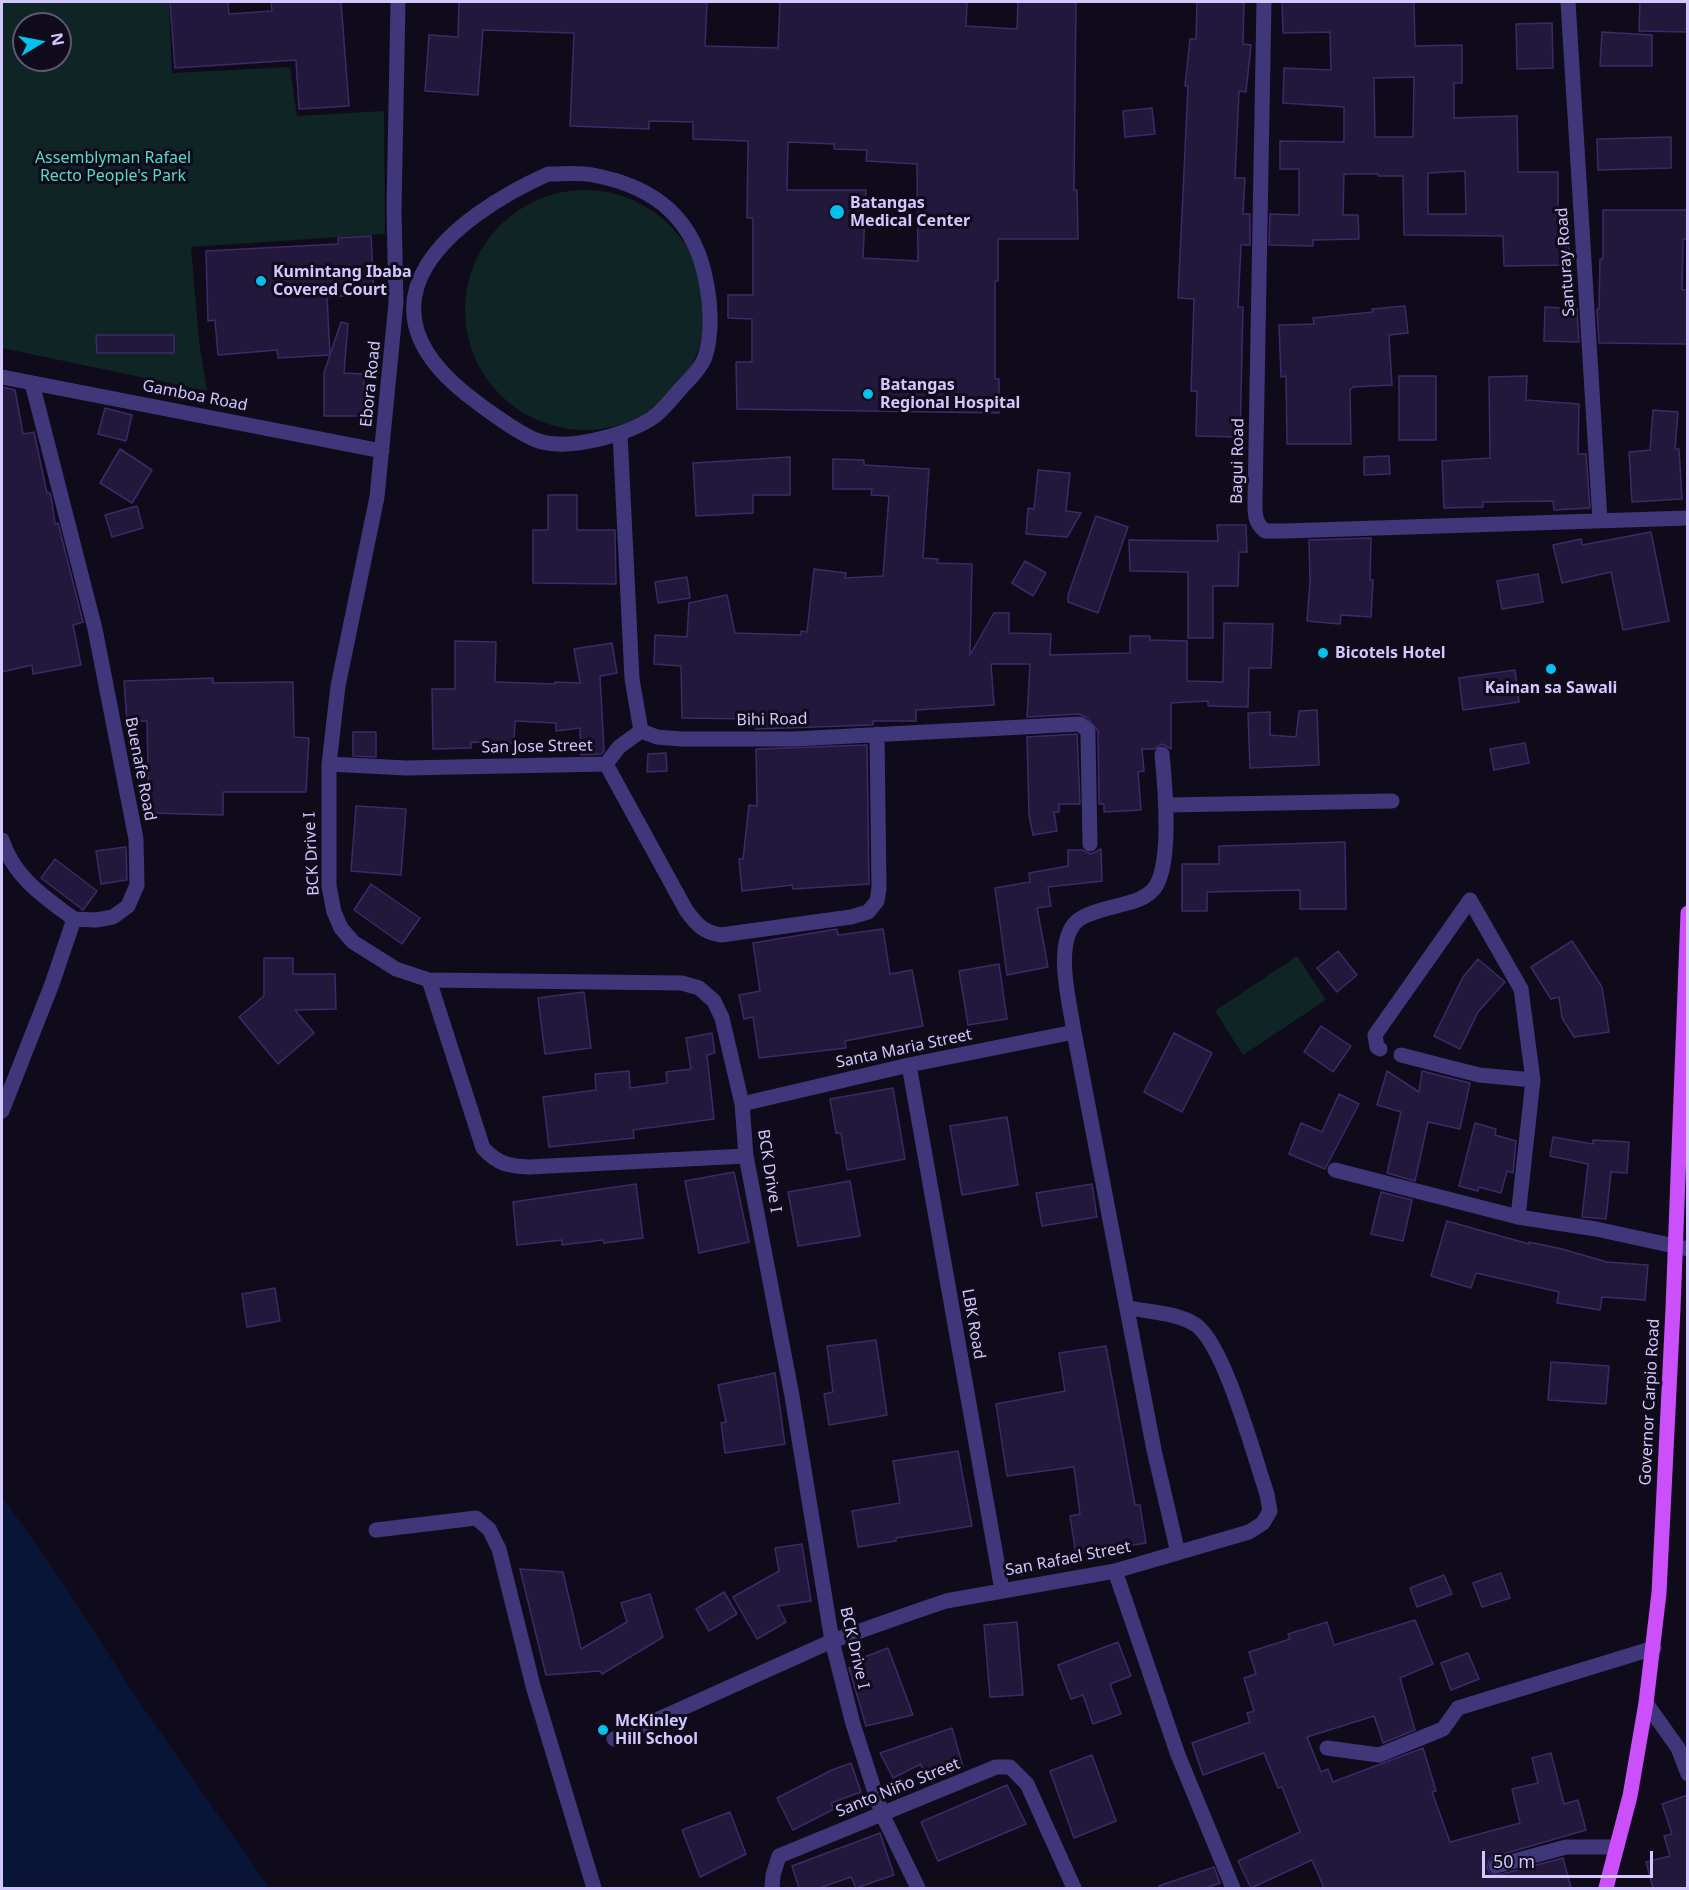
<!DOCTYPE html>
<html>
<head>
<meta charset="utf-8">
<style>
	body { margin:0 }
	#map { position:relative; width:1689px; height:1890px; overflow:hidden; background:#100b1b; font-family:"Noto Sans",sans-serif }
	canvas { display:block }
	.frame { position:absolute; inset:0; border:3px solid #d2c7fe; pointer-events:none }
	.north { position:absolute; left:12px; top:12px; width:60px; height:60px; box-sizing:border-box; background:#100b1b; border:2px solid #5e5676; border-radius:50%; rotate:80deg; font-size:16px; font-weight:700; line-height:24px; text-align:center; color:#d2c7fe }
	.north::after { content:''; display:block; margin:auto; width:21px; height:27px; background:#04c0ed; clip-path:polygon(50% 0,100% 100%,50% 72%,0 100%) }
	.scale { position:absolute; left:1482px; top:1851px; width:171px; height:27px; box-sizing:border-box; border:3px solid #d2c7fe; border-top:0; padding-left:8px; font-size:18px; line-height:21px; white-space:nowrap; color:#d2c7fe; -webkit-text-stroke:4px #100b1b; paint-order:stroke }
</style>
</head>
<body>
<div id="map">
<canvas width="1689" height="1890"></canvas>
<div class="frame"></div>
<div class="north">N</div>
<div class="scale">50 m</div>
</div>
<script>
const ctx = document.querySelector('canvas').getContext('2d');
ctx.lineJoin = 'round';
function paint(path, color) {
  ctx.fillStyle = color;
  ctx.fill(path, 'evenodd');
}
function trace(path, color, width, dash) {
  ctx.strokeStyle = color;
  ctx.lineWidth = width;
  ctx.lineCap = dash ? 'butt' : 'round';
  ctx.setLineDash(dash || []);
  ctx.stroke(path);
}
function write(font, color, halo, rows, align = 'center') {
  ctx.font = font + ' "Noto Sans",sans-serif';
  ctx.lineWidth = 6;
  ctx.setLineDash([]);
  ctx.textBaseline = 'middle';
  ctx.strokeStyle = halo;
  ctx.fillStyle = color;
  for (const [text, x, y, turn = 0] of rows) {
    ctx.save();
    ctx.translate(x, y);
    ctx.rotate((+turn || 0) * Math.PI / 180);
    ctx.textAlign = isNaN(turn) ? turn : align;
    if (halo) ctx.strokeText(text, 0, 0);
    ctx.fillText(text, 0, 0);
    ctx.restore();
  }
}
paint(new Path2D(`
	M2,2H169L172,73L290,67L297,116L384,111L385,234L191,247L199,341L207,391L2,348ZM24,24H60V60H24Z
	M465 310a120 120 0 1 1 240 0a120 120 0 1 1-240 0Z
	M1297,956L1326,1000L1243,1055L1215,1011Z`), '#0e2425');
paint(new Path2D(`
	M2,1496L61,1580L136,1697L269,1888H2Z`), '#091537');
const building = new Path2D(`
	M170,2H228L229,14L272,11L271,2H341L349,106L299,109L296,60L175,68Z
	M459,2H707L705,46L778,48L780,2H967L966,26L1017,29L1018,2H1076L1074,190H1077L1078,239H998V281H995V379H999V413L737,409L736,362H752V319L728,318V295H753V218H747L748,141L693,139V122L649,121V129L570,126L574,33L483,30L478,95L425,91L429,35L458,37ZM788,142L834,144V149L867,150L866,161L917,164L918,261L863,258L866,190H787Z
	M1197,2H1244L1243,44L1251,45L1246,92L1239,91L1235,178H1245L1243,214H1250V245H1241L1238,307H1243L1240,437L1196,436L1197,391H1191L1194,299L1178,298L1188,86H1185L1190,39H1196Z
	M1282,2H1414L1415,46L1462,45V83H1454V118L1517,116L1518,172H1558V209H1568L1569,265L1504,266L1503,236L1404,235L1403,176H1378V174H1344L1343,215H1358L1359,239L1313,240V246L1269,245L1270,214L1299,215V169H1280V141L1344,142V107L1283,103L1284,68L1331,70L1330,32L1283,33ZM1414,77L1413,137H1375L1374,78ZM1465,171L1466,214H1428V173Z
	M1640,2H1688V32L1639,31Z
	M1552,23L1553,68L1517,69L1516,24Z
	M1602,32L1652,35V66H1600Z
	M1152,108L1155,134L1125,137L1123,111Z
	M1671,137V168L1598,170L1597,139Z
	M1603,210H1688V239H1683L1682,290H1688V344L1599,343L1597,309H1599L1600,259H1603Z
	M371,236L374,294L327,297L330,355L278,358L277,350L218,355L215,320L208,321L206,251L338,244V238Z
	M1405,306L1408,333L1389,335L1392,385L1353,387L1350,390L1351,444H1287L1286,376L1281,377L1279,325L1314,324L1313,318L1373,312L1372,309Z
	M1545,307L1577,309L1579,342L1544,341Z
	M341,322L348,324L344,373L364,374L363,416H324V373Z
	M96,335H174V353H97Z
	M1399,376H1436V440H1399Z
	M1527,376L1526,400L1579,404L1578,454H1586L1590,508L1554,510L1553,501L1483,502V507L1444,508L1442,461L1490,458L1489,377Z
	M2,387L15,390L23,434L34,432L47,493H50L52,502L55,524L58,523L83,622L73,625L81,665L33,674L32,665L2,672Z
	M105,408L132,415L126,441L98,434Z
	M1653,410L1678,412L1675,449H1679L1682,499L1632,502L1629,452L1650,450Z
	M120,449L152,470L132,503L100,483Z
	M1389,456L1390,474L1364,475V457Z
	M790,457V495H753V513L696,516L693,463Z
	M833,459L864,460V465L929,469L923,558L938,559L937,563L972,564L970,655L994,613H1009V633L1051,634L1050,655L1130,653V636H1150V640L1187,641V681L1223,682L1224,623L1273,624L1271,668H1249L1248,707L1208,706V701L1171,703V749L1162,744L1154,749H1142L1144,771L1138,772L1141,810L1104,812V804H1099L1098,731L1086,717L1079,714L1027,717L1030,664H991L994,705L916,710V721H873V725L756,729V719L682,718L681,666L654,664L655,635L687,637L689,603L727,595L735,633L801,635V631L807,632L814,569L846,573L845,578L883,576L889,496L871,495L872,489H833Z
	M1038,470L1070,473L1066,511L1081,513L1067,537L1026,534L1028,508L1034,509Z
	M548,495H577V530H615L616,584L533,583V530H548Z
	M137,506L143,528L112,537L105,515Z
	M1096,516L1128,527L1098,613L1068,602V595Z
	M1217,525H1246L1247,552H1239L1238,586H1213V638H1188V572L1130,571L1129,540L1218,541Z
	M1651,532L1669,621L1623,630L1611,572L1562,583L1553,545L1581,539L1582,545Z
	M1371,538L1370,580H1373L1371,617L1341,615L1340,624L1307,621L1310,582L1309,540Z
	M1025,561L1046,573L1033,596L1012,583Z
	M1538,574L1543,602L1502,609L1497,581Z
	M687,577L690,598L658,603L655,582Z
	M455,641L496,642L495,682L555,684V682L580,683L574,649L612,643L617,673L600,676L604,751L601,754L581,755L580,728L556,731V723L515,721L514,743L471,742V748L433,749L432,689H455Z
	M1515,670L1519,702L1463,710L1459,678Z
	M213,678V683L293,682L294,737L309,738L306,792H223V815L149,813L147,721L127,722L124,681Z
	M1317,710L1319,765L1250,768L1248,713L1270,712V735L1296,737L1299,711Z
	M353,732H376V757L353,756Z
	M1077,734L1080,804H1059V812H1054L1057,831L1033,835L1029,815L1027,737Z
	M1525,743L1529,763L1494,770L1490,749Z
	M867,745L869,884L793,889L792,885L742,891L739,859H743L749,805L757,806L756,749Z
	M666,753L667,771L647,772L648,754Z
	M356,806L406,809L401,875L351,871Z
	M1345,842L1346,909H1300V890L1207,892V911H1182V864H1219V846Z
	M126,847L127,880L101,884L96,851Z
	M1101,849L1102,881L1048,887L1051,906L1037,908L1048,967L1007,975L995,888L1030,882L1029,873L1068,866V850H1082L1091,854Z
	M55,859L97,891L83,910L41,878Z
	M371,884L420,918L402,944L354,910Z
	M837,929L838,935L883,929L890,974L912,970L923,1026L845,1041L846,1048L759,1058L753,1017L744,1019L739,995L760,991L753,943Z
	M1572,941L1602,987L1609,1032L1574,1037L1562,1018L1559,997L1551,999L1531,967Z
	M1338,951L1357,975L1337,992L1317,968Z
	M264,958H293V974H335L336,1009L295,1010L314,1033L278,1064L239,1017L264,996Z
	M1478,959L1505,982L1478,1012L1460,1049L1434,1036L1463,977Z
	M999,964L1007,1019L968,1025L959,971Z
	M584,992L591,1048L545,1054L538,998Z
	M1321,1026L1351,1046L1333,1072L1304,1052Z
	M712,1033L715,1053L707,1055L714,1119L633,1130L634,1138L549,1147L543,1097L596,1090L595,1074L629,1071L630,1088L667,1083L666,1072L691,1069L686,1038Z
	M1174,1033L1212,1053L1182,1112L1144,1092Z
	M1387,1071L1419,1092L1422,1071L1470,1083L1460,1129L1428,1122L1415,1181L1387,1173L1401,1112L1377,1105Z
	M893,1088L905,1159L847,1170L841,1133H836L830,1099Z
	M1339,1094L1359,1104L1325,1169L1289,1154L1301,1123L1322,1132Z
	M1007,1117L1018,1185L962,1195L950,1126Z
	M1475,1123L1496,1129L1495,1135L1516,1141L1513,1173L1507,1171L1501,1193L1479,1187L1478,1191L1459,1186Z
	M1553,1137L1593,1144V1140L1629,1142L1627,1173L1611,1172L1606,1219L1582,1217L1588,1164L1550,1156Z
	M734,1172L749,1242L699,1253L685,1181Z
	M850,1181L860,1236L798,1246L788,1192Z
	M636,1184L643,1238L604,1243L603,1240L562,1245V1240L517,1245L513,1202Z
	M1092,1184L1097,1217L1042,1226L1036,1193Z
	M1381,1192L1412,1200L1403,1241L1371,1234Z
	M1447,1221L1529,1244V1242L1562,1249L1607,1262L1648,1265L1645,1300L1602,1297L1600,1310L1557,1303L1559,1292L1476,1273L1471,1288L1431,1276Z
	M275,1288L280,1321L247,1327L242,1294Z
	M876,1340L887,1415L829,1425L824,1394L833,1392L827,1346Z
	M1106,1346L1135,1505H1140L1146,1543L1076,1554L1070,1516L1080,1514L1074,1467L1007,1476L996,1404L1065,1391L1059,1353Z
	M1551,1362L1609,1366L1606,1404L1548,1400Z
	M775,1373L785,1444L725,1453L721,1423L726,1422L718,1385Z
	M958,1451L972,1526L896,1538V1541L858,1547L852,1511L900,1503L893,1461Z
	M802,1544L811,1601L778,1606L786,1622L757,1639L733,1597L779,1571L775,1548Z
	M520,1569L563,1572L581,1649L627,1622L621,1603L650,1594L663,1637L602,1674L600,1671L546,1675Z
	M1501,1573L1510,1598L1482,1607L1473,1583Z
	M1444,1575L1452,1594L1417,1607L1410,1588Z
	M724,1592L737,1614L709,1631L696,1609Z
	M1415,1620L1433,1664L1400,1678L1415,1730L1383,1743L1374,1716L1307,1737L1321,1772L1328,1769L1333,1782L1423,1748L1436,1791L1432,1792L1450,1842L1520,1823L1512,1789L1538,1783L1532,1758L1551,1753L1564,1804L1578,1800L1586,1830L1493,1857L1489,1860L1487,1868L1490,1873L1498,1875L1563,1858L1571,1888H1324L1312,1860L1251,1888L1238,1861L1300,1832L1282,1787L1278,1788L1264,1753L1203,1775L1192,1743L1250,1722L1247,1713L1254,1711L1244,1678L1256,1674L1249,1652L1290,1639L1288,1634L1327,1622L1334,1645Z
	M1017,1622L1023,1695L990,1697L984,1625Z
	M1118,1642L1131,1676L1110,1684L1121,1714L1093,1724L1083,1695L1071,1699L1058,1665Z
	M888,1648L913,1715L866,1726L849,1668L856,1666L854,1661Z
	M1468,1653L1479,1679L1451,1690L1441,1663Z
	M952,1728L963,1767L925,1777L921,1764L893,1778L880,1753Z
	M1092,1755L1116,1821L1074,1838L1050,1771Z
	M851,1763L861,1792L831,1803L834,1809L793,1830L777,1798L832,1770Z
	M1007,1785L1026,1824L938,1861L921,1822Z
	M1688,1795V1888H1653L1646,1862L1670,1856L1664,1836L1672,1834L1662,1804Z
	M730,1812L746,1854L700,1877L682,1830Z
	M880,1833L894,1875L856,1888L851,1877L819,1888H799L792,1866Z
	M1214,1867L1220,1883L1206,1888H1160L1159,1886Z`);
paint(building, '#22183c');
trace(building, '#3c2a68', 1.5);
trace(new Path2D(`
	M398,2L394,209L396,303L377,497L338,686L329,764V886L334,912L341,928L353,942L396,969L429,980L682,983L699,988L714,1001L722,1018L742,1104L746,1156L792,1396L832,1641L853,1724L882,1814L918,1888
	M1264,2L1255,500C1255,513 1254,522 1265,531H1284L1688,518
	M1568,2L1600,520
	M548,174C562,174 579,172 593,175C657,187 696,220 707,286C711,307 712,336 705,357C701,368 690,379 683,386C674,396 665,408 655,416C630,434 572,450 542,442C524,438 481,406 466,394C348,300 453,217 548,174Z
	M2,377L382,451
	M620,433L632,679L641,731L657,737L681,739H794L1080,724L1088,731V737L1090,844
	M1162,754C1165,785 1172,859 1156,886C1148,898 1133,902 1120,905C1107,909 1088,912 1077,921C1053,943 1070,1004 1074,1032L1154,1450L1178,1553
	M329,764L406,768L606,764L686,910C697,925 703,932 721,935L851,917L868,912L877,901L879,888L877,734
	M606,764L619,747L641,731
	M1167,805L1392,801
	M2,840C14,877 43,896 74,919
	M429,980L483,1148C498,1164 508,1166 529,1167L746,1156
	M1380,1049L1377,1047L1375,1035L1470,900L1521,989L1533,1080L1518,1217L1596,1229L1688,1249
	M1401,1055L1479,1075L1533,1080
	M909,1065L1002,1590
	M742,1104L909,1065L1074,1032
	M2,1111L52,984L74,919L96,920L113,917L128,906L137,885L136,839L95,629L32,383
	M1335,1170L1518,1217
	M376,1530L476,1518L489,1529L499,1549L533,1686L594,1888
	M1115,1571L1178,1755L1233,1888
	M1646,1703L1678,1748L1688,1774
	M614,1739L832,1641L908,1614L946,1601L1115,1571L1249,1532L1263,1523L1270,1511L1267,1494C1254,1456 1225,1346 1196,1325C1178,1313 1150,1312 1129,1308
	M1327,1748L1379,1755L1443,1729L1458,1708L1654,1648
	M1496,1866L1566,1847H1617
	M772,1888L773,1875L779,1856L996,1767H1010L1027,1784L1074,1888`), '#40377a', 15);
trace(new Path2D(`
	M1606,1888L1630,1796L1646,1703L1659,1593L1673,1309L1688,913`), '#cc4ffc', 15);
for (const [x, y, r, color] of [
	[837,212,8,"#04c0ed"],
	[261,281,6,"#04c0ed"],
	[868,394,6,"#04c0ed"],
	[1323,653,6,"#04c0ed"],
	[1551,669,6,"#04c0ed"],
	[603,1730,6,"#04c0ed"]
]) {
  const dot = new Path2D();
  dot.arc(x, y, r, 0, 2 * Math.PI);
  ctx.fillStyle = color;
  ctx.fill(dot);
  trace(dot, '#100b1b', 2);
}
write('16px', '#55dcc7', '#100b1b', [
	["Assemblyman Rafael",113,158],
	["Recto People's Park",113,176]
]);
write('bold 16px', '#d2c7fe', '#100b1b', [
	["Batangas",850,203],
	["Medical Center",850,221],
	["Kumintang Ibaba",273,272],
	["Covered Court",273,290],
	["Batangas",880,385],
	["Regional Hospital",880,403],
	["Bicotels Hotel",1335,653],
	["Kainan sa Sawali",1551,688,"center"],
	["McKinley",615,1721],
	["Hill School",615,1739]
], 'left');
write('16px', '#d2c7fe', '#100b1b', [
	["Santuray Road",1566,262,-94],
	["Ebora Road",371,384,-84],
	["Gamboa Road",195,396,11],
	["Bagui Road",1238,461,-89],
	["Bihi Road",772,720,-1],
	["San Jose Street",537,747,-1],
	["Buenafe Road",140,769,79],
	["BCK Drive I",312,854,-93],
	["Santa Maria Street",904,1049,-12],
	["BCK Drive I",769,1171,81],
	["LBK Road",973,1324,80],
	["Governor Carpio Road",1650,1402,-87],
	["San Rafael Street",1068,1559,-11],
	["BCK Drive I",854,1648,77],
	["Santo Niño Street",898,1788,-22]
]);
</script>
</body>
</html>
